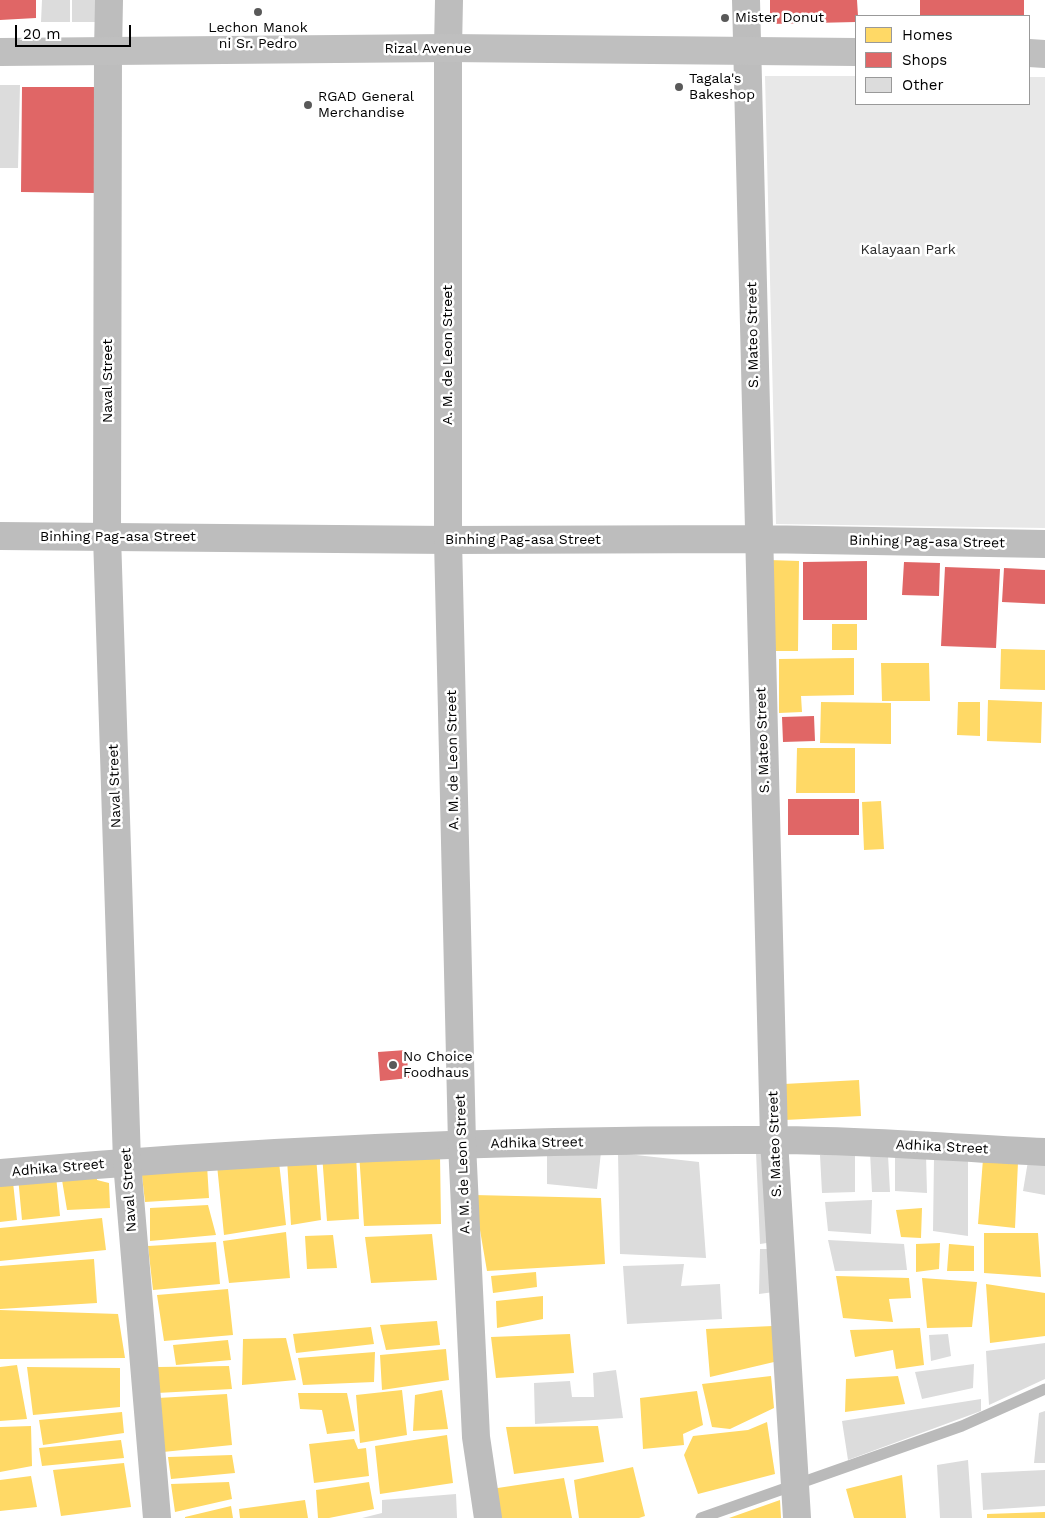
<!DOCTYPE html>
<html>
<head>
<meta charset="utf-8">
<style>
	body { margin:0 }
	#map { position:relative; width:1045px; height:1518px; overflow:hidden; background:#fff; font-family:"Work Sans",sans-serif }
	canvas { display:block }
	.legend { position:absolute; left:855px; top:15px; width:175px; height:90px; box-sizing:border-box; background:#fff; border:1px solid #999; margin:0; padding:6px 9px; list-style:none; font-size:15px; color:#000 }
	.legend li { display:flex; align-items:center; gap:10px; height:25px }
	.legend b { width:25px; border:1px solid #999 }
	.scale { position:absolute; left:15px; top:25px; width:116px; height:22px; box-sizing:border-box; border:2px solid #000; border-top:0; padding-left:6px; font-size:15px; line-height:18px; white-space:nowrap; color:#000; -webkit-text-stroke:4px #fff; paint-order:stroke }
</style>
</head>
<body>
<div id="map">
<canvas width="1045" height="1518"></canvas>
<ul class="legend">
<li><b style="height:14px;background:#ffd966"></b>Homes</li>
<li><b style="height:14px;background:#e06666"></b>Shops</li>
<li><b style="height:14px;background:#dcdcdc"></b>Other</li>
</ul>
<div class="scale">20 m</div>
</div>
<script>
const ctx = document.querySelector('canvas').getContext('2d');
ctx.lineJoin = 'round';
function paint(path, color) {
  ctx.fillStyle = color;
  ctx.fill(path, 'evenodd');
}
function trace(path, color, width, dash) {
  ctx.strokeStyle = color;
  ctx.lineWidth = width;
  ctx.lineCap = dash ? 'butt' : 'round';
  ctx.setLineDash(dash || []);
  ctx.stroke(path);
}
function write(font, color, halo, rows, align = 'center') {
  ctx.font = font + ' "Work Sans",sans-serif';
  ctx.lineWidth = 5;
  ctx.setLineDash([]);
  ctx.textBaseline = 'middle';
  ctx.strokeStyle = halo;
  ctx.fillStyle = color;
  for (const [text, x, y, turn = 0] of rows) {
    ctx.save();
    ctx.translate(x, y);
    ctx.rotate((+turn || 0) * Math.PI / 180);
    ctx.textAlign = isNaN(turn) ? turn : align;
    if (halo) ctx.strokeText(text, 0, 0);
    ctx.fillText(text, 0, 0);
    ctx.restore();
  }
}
paint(new Path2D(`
	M765,76H856V104H1029V77H1045V528L776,524Z`), '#e8e8e8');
paint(new Path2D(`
	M769,560L799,561L798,651H769Z
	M832,624H857V650H832Z
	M1001,649L1045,650V690L1000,689Z
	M854,658V695L801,696L802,712L779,713V659Z
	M881,663H929L930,701H882Z
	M988,700L1042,702L1041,743L987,741Z
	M821,702L891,703V744L820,743Z
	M958,702H980V736L957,735Z
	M797,748H855V793H796Z
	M881,801L884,849L864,850L862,802Z
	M859,1080L861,1116L785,1120L784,1084Z
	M359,1153L440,1155L441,1224L364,1226Z
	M322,1154H356L359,1219L327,1221Z
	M316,1156L321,1220L291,1225L287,1159Z
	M983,1159L1018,1162L1015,1228L978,1224Z
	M279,1162L286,1225L224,1235L217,1165Z
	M207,1165L209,1198L145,1202L141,1167Z
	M97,1171V1180L109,1183L110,1208L67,1210L61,1174Z
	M56,1176L60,1216L22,1220L18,1177Z
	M0,1182H13L17,1220L0,1222Z
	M474,1195L601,1198L605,1264L487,1271Z
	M208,1205L216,1235L150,1241V1208Z
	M922,1208L921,1238L901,1237L896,1210Z
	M102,1218L106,1250L0,1261V1228Z
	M286,1232L290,1278L229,1283L223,1241Z
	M984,1233H1038L1041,1277L984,1273Z
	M432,1234L437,1280L371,1283L365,1237Z
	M333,1235L337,1268L307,1269L305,1236Z
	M216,1242L220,1284L153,1290L148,1246Z
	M940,1243L939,1269L916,1272V1244Z
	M949,1244L974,1246V1271H947Z
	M94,1259L97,1303L0,1309V1266Z
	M536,1272L537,1287L493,1293L491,1276Z
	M836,1276L909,1278L911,1298L889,1299L893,1322L843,1318Z
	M922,1278L977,1282L972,1327L927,1328Z
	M986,1284L1045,1293V1336L990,1343Z
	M228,1289L233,1335L164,1341L157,1295Z
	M543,1296V1319L497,1328L496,1301Z
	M0,1310L118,1314L125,1358L0,1359Z
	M437,1321L440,1345L386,1350L380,1325Z
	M773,1326L774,1362L710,1377L706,1329Z
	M371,1327L374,1344L296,1353L293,1334Z
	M920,1328L924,1365L896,1369L893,1350L855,1357L850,1330Z
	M570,1334L574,1373L496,1378L491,1337Z
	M286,1338L296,1380L242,1385L243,1339Z
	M228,1340L231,1360L176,1365L173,1345Z
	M446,1349L449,1380L382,1390L380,1355Z
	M375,1352L374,1382L303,1385L298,1358Z
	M17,1365L27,1419L0,1421V1367Z
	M229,1366L232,1389L157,1393L158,1367Z
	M27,1367L120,1368V1407L33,1415Z
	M771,1376L774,1408L730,1429L712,1427L702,1384Z
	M898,1376L905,1404L845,1412L846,1379Z
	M402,1390L407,1435L360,1443L356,1395Z
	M442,1390L448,1429L413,1431L415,1395Z
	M697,1391L703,1425L683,1434L684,1445L643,1449L640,1398Z
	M298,1393H347L355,1431L327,1434L322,1410L300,1409Z
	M227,1394L232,1445L163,1452L158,1398Z
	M122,1412L124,1433L43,1445L39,1420Z
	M767,1422L775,1474L698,1494L684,1455L693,1436L748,1430Z
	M31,1426L32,1466L0,1472V1427Z
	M598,1426L604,1462L514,1474L506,1427Z
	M447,1435L453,1483L380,1494L375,1446Z
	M354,1439L358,1449L366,1448L369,1476L314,1483L309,1444Z
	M121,1440L124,1458L42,1466L39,1448Z
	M232,1455L235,1473L171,1479L168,1457Z
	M124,1463L131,1507L61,1516L53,1470Z
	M633,1467L645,1516L639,1518H579L574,1480Z
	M902,1475L906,1518H854L846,1489Z
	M31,1476L37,1507L0,1511V1480Z
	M564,1478L572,1518H499L491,1489Z
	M229,1482L232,1499L175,1512L171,1484Z
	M369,1482L374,1509L329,1518H318L316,1490Z
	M305,1500L308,1518H240L239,1509Z
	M780,1500L781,1518H729Z
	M231,1506L233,1518H185V1517Z
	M1045,1512V1518H987V1514Z`), '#ffd966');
paint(new Path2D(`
	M0,0H36V18L0,20Z
	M770,0H857L858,16L856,22L770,24Z
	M920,0H1024V16H920Z
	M22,87H96L95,193L21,192Z
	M867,561V620H803V562Z
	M904,562L940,563L939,596L902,595Z
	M945,567L1000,569L996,648L941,646Z
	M1004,568L1045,570V604L1002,602Z
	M814,716L815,741L783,742L782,717Z
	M788,799H859V835H788Z
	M406,1050L409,1078L380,1081L378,1052Z`), '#e06666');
trace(new Path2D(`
	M701,1518L962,1426L1045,1389`), '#bababa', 11);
paint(new Path2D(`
	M42,0H70V22H41Z
	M72,0H96V22H72Z
	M0,85H20L18,168H0Z
	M769,1150L774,1242L760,1244L756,1152Z
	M601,1152L597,1189L547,1184V1153Z
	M870,1152L888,1155L890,1192H872Z
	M618,1153L699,1162L706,1258L620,1254Z
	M895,1153L926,1154L927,1193L895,1191Z
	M820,1155H855V1192L822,1193Z
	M934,1158L968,1161V1236L933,1231Z
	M1028,1161L1045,1163V1195L1023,1191Z
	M872,1200L871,1234L828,1231L825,1202Z
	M828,1240L904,1244L907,1270L835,1271Z
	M760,1249H771L774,1292L759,1294Z
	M684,1264L681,1286L720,1284L722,1319L627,1324L623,1266Z
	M948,1334L951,1356L931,1361L929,1335Z
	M1045,1343V1379L989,1405L986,1351Z
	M974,1364L973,1388L922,1399L915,1372Z
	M616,1370L623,1418L535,1424L534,1383L570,1381L572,1397H594L593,1373Z
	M981,1399V1411L848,1460L842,1421Z
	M1045,1411V1463H1034L1039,1413Z
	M968,1460L972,1518H940L937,1465Z
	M1045,1470V1506L983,1510L981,1473Z
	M456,1494L457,1518H362L382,1513V1500Z`), '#dcdcdc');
trace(new Path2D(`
	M746,0L774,1140L797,1518
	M448,48L449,0
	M108,52L109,0
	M0,536L448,540L758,539L1045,544
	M0,1173C256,1150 515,1139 772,1140C863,1140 954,1148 1045,1152`), '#bdbdbd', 28);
trace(new Path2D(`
	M448,48V540L462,1144L476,1437L488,1518
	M108,52L107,536L127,1162L157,1518`), '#bdbdbd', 28);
trace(new Path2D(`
	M0,52L448,48L856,52
	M1029,53L1045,54`), '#bfbfbf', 28);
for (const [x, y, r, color] of [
	[258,12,5,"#595959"],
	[725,18,5,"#595959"],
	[679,87,5,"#595959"],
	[308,105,5,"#595959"],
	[393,1065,5,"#595959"]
]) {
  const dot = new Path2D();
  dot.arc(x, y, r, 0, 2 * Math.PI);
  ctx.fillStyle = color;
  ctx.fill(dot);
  trace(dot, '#fff', 2);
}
write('14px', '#000', '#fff', [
	["Mister Donut",735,18],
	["Lechon Manok",258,28,"center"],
	["ni Sr. Pedro",258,44,"center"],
	["Tagala's",689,79],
	["Bakeshop",689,95],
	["RGAD General",318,97],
	["Merchandise",318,113],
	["No Choice",403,1057],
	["Foodhaus",403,1073]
], 'left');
write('14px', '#000', '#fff', [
	["Rizal Avenue",428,49],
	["S. Mateo Street",753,335,-91],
	["A. M. de Leon Street",448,355,-90],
	["Naval Street",108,381,-90],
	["Binhing Pag-asa Street",118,537],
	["Binhing Pag-asa Street",523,540],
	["Binhing Pag-asa Street",927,542,1],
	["S. Mateo Street",763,740,-92],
	["A. M. de Leon Street",453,760,-91],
	["Naval Street",115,786,-92],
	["Adhika Street",537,1143,-1],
	["S. Mateo Street",775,1144,-92],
	["Adhika Street",942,1147,3],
	["A. M. de Leon Street",463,1164,-92],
	["Adhika Street",58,1168,-5],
	["Naval Street",129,1190,-94]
]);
write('14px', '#2d2d2d', '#fff', [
	["Kalayaan Park",908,250]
]);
</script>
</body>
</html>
